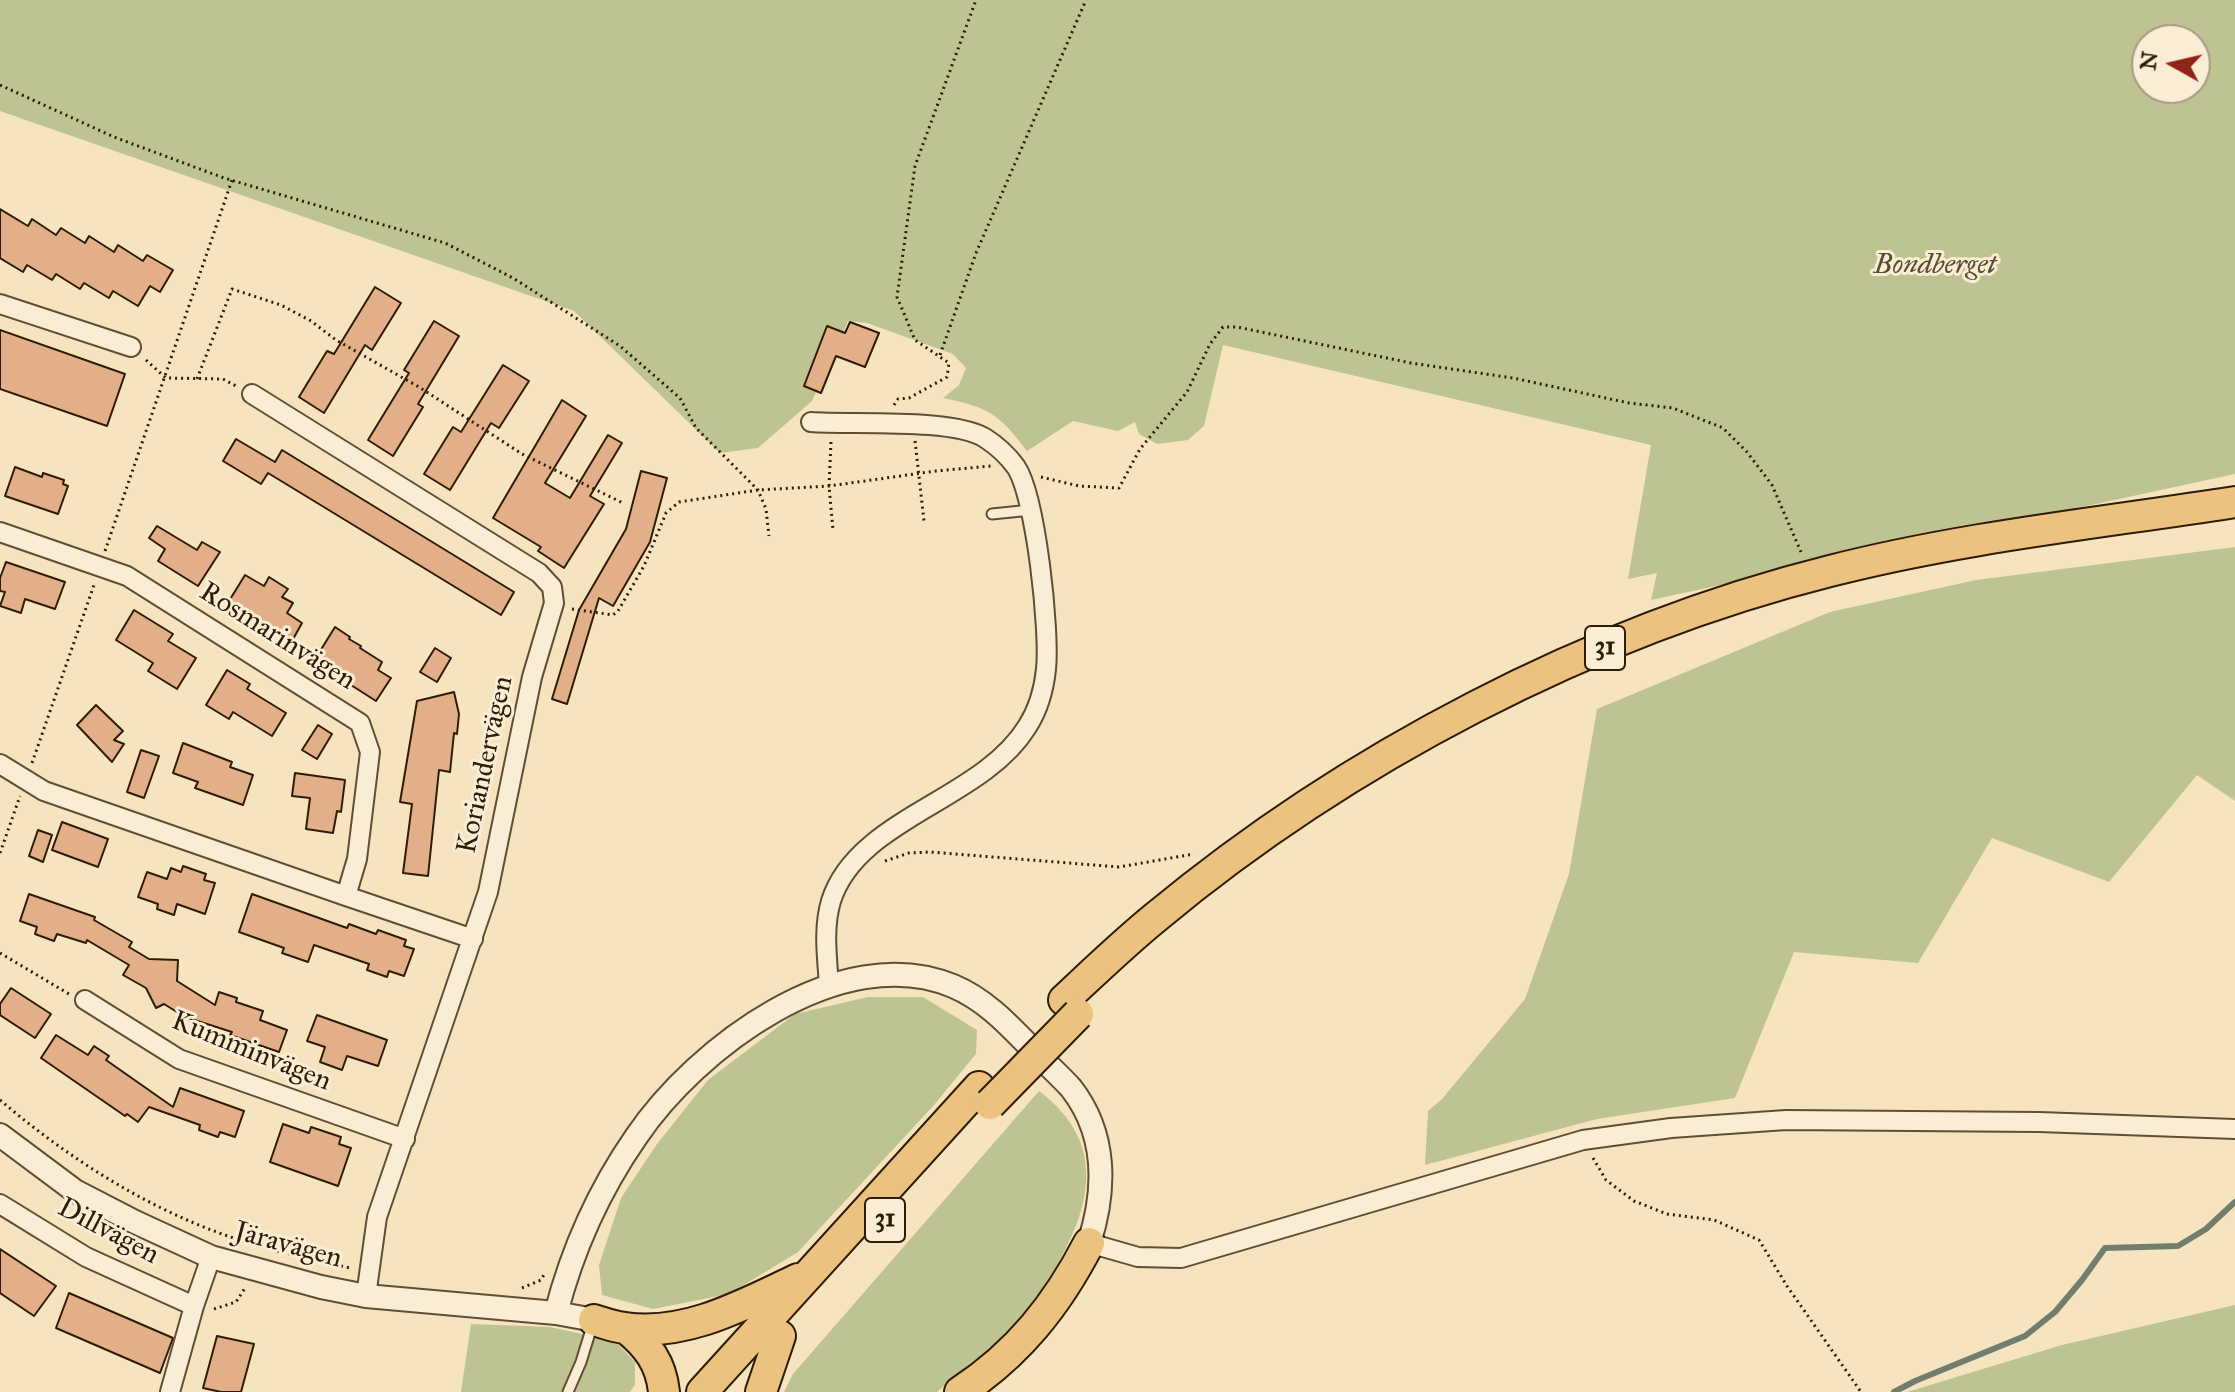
<!DOCTYPE html>
<html>
<head>
<meta charset="utf-8">
<style>
	body { margin:0 }
	#map { position:relative; width:2235px; height:1392px; overflow:hidden; background:#f6e4bf; font-family:"IM FELL Great Primer",serif }
	canvas { display:block }
	.north { position:absolute; left:2131px; top:24px; width:80px; height:80px; box-sizing:border-box; background:#f9edd5; border:2px solid #a89983; border-radius:50%; rotate:278deg; font-size:22px; font-weight:700; line-height:32px; text-align:center; color:#2e1c07 }
	.north::after { content:''; display:block; margin:auto; width:28px; height:36px; background:#8f2418; clip-path:polygon(50% 0,100% 100%,50% 72%,0 100%) }
</style>
</head>
<body>
<div id="map">
<canvas width="2235" height="1392"></canvas>
<div class="north">N</div>
</div>
<script>
const ctx = document.querySelector('canvas').getContext('2d');
ctx.lineJoin = 'round';
function paint(path, color) {
  ctx.fillStyle = color;
  ctx.fill(path, 'evenodd');
}
function trace(path, color, width, dash) {
  ctx.strokeStyle = color;
  ctx.lineWidth = width;
  ctx.lineCap = dash ? 'butt' : 'round';
  ctx.setLineDash(dash || []);
  ctx.stroke(path);
}
function write(font, color, halo, rows, align = 'center') {
  ctx.font = font + ' "IM FELL Great Primer",serif';
  ctx.lineWidth = 6;
  ctx.setLineDash([]);
  ctx.textBaseline = 'middle';
  ctx.strokeStyle = halo;
  ctx.fillStyle = color;
  for (const [text, x, y, turn = 0] of rows) {
    ctx.save();
    ctx.translate(x, y);
    ctx.rotate((+turn || 0) * Math.PI / 180);
    ctx.textAlign = isNaN(turn) ? turn : align;
    if (halo) ctx.strokeText(text, 0, 0);
    ctx.fillText(text, 0, 0);
    ctx.restore();
  }
}
paint(new Path2D(`
	M0,0H2235V474L1651,600L1657,573L1628,579L1651,445L1223,345L1204,426L1188,440L1157,444L1139,434L1135,422L1118,431L1073,421L1027,451C998,413 990,408 943,398L959,385L966,368L953,354L867,323L848,321L812,401L758,448L720,453L574,311L0,111ZM2147,40H2195V88H2147Z
	M2235,547V801L2197,775L2109,882L1992,838L1918,963L1794,952L1735,1098L1597,1119L1425,1165L1428,1111L1442,1099L1525,999L1569,874L1597,709L1830,612L1976,580Z
	M868,997H923L977,1030L976,1054L934,1105L798,1252L729,1294L653,1309L602,1295L599,1265L621,1198L657,1144L708,1080L795,1014Z
	M1039,1091C1111,1145 1090,1213 1048,1280C1041,1291 1034,1305 1025,1316C999,1344 965,1367 937,1392H784L793,1374Z
	M2235,1305V1392H1907L2062,1345Z
	M471,1324L550,1327L615,1341L635,1362V1385L630,1392H461Z`), '#bec491');
trace(new Path2D(`
	M1894,1392L1915,1381L2025,1336L2055,1312L2082,1280L2105,1248L2178,1246L2206,1229L2235,1202`), '#717e6e', 6);
const building = new Path2D(`
	M0,209L28,226L32,219L56,235L61,228L85,243L89,236L114,252L118,245L143,261L147,255L173,270L160,292L150,286L138,306L113,291L109,298L84,283L80,289L56,274L52,280L27,265L23,272L0,258Z
	M375,287L401,303L372,350L365,345L324,413L299,397L327,351L334,354Z
	M434,321L459,336L418,404L423,407L393,456L368,440L409,373L404,370Z
	M850,322L879,333L865,367L836,356L821,393L804,386L827,326L845,333Z
	M0,330L125,374L107,426L0,389Z
	M503,365L529,381L499,428L491,423L450,490L424,474L453,427L461,432Z
	M562,400L586,416L545,483L570,498L608,435L622,443L590,496L604,504L564,568L538,551L541,547L493,518Z
	M236,439L275,462L282,450L514,592L501,615L268,473L261,484L223,461Z
	M15,467L42,477L43,473L64,480L63,484L68,486L58,514L5,496Z
	M641,471L667,478L650,542L613,606L599,598L567,704L552,699L579,610L626,529Z
	M157,526L197,550L202,542L220,552L198,586L158,561L165,549L149,538Z
	M6,562L65,582L55,609L25,599L21,613L0,606L5,592L0,591V578Z
	M245,575L264,586L269,577L288,589L282,597L293,603L287,613L302,623L292,641L266,625L263,629L245,617L248,613L229,601Z
	M134,610L173,634L168,641L196,658L177,689L148,671L153,663L116,640Z
	M335,627L350,637L349,639L361,646L360,648L382,662L378,670L391,678L376,701L329,671L333,666L317,656Z
	M435,648L451,658L437,682L420,672Z
	M227,670L250,684L247,689L286,713L272,736L233,712L229,719L206,705Z
	M454,692L459,714L457,734L454,733L450,772L439,770L428,876L403,873L412,804L400,802L417,701Z
	M96,705L123,731L114,740L124,744L112,762L77,725Z
	M318,725L332,734L317,759L302,750Z
	M183,743L232,762L230,767L253,775L243,805L195,788L198,782L173,773Z
	M141,750L159,756L144,798L127,792Z
	M295,773L345,780L341,812L337,811L333,833L306,829L310,798L292,796Z
	M62,822L108,839L98,867L52,850Z
	M38,830L52,835L43,862L29,856Z
	M183,866L206,874L204,880L215,883L205,914L177,904L174,915L157,909L158,904L138,897L147,872L167,879L171,868L181,872Z
	M29,894L95,917L94,920L132,942L129,947L149,959L178,960L177,981L215,1005L219,992L237,998L236,1002L263,1011L260,1020L287,1030L279,1052L230,1035L232,1032L185,1017L164,1004L156,1008L146,988L123,975L129,965L87,940L86,943L57,934L54,941L35,934L37,927L20,921Z
	M252,894L347,928L349,924L376,934L378,930L406,940L404,946L414,949L404,976L389,971L387,977L367,970L369,964L314,945L308,962L282,953L284,948L239,932Z
	M11,988L51,1014L35,1038L0,1015V1004Z
	M317,1015L387,1040L378,1066L347,1056L342,1070L320,1062L325,1047L307,1041Z
	M56,1035L88,1055L94,1046L109,1056L106,1060L173,1107L180,1088L244,1111L235,1137L220,1132L218,1137L199,1130L200,1125L149,1107L138,1122L127,1114L125,1116L41,1058Z
	M283,1124L309,1133L311,1127L341,1137L339,1144L351,1148L338,1186L270,1162Z
	M0,1249L56,1286L34,1316L0,1293Z
	M69,1293L173,1338L160,1373L56,1328Z
	M217,1336L254,1344L241,1392H221L203,1388Z`);
paint(building, '#e2af89');
trace(building, '#2e1c07', 2);
const service = new Path2D(`
	M992,514L1031,510
	M568,1392L581,1362L593,1323`);
const minor = new Path2D(`
	M0,304L131,347
	M252,394L539,573L552,587L554,603L532,677L488,892L377,1217L366,1296
	M811,422C853,425 953,418 985,438C996,445 1008,456 1016,467C1036,497 1050,631 1046,669C1044,689 1038,710 1027,727C981,801 857,818 831,901C823,928 827,957 829,985
	M0,532L127,576L360,723L370,752L357,859L346,896L44,791L0,764
	M346,896L473,939
	M85,1000L179,1059L405,1139
	M0,1204L86,1257L194,1306
	M1089,1243L1138,1257L1181,1258L1583,1140L1671,1128L1786,1120L2039,1122L2235,1129
	M170,1392L194,1306L211,1257`);
const tertiary = new Path2D(`
	M0,1135L75,1191L135,1222L211,1257L321,1287L366,1296L556,1313L594,1320
	M556,1313C572,1251 600,1189 636,1137C696,1048 841,939 953,986C989,1001 1014,1031 1041,1058C1051,1068 1062,1078 1071,1088C1107,1134 1106,1190 1089,1243`);
const trunk = new Path2D(`
	M1064,1000C1094,972 1124,943 1156,917C1346,759 1590,631 1830,571C1963,537 2100,523 2235,502
	M594,1320C604,1323 614,1327 625,1328C686,1337 745,1304 798,1279
	M626,1328C648,1346 661,1363 664,1392
	M702,1392L979,1087
	M761,1392L780,1336
	M960,1392C1018,1354 1057,1305 1089,1243`);
trace(service, '#604e35', 13);
trace(minor, '#604e35', 22);
trace(tertiary, '#604e35', 26);
trace(trunk, '#2e1c07', 34);
trace(new Path2D(`
	M0,85L114,137L224,178L445,243L513,278L620,346L680,398L696,428L758,490L766,509L769,536
	M940,355L976,253L1086,0
	M146,360L166,378L223,379L238,387
	M197,379L232,289L281,305L311,321L336,340L419,387L522,454L623,503
	M894,405L898,399L909,398L947,377L949,363L915,340L897,297L915,166L976,0
	M915,441L924,521
	M831,442L829,486L833,530
	M1041,477L1079,486L1119,488L1140,449L1187,392L1210,344L1223,327H1237L1411,363L1513,378L1629,403L1673,408L1723,428L1747,452L1772,485L1801,552
	M105,551L232,180
	M572,609L613,615L618,611L644,566L666,513L679,502L758,490L829,486L936,471L991,466
	M32,763L94,585
	M0,853L20,796
	M885,861L909,853L930,852L1119,867L1194,854
	M0,953L69,994
	M0,1100C75,1164 165,1220 260,1246C290,1255 320,1261 350,1268
	M1593,1158L1606,1180L1634,1201L1667,1214L1714,1220L1759,1240L1787,1286L1861,1392
	M522,1288L541,1280L545,1273
	M214,1309L236,1302L245,1288`), '#2e1c07', 3, [2, 4]);
trace(service, '#f9edd5', 9);
trace(minor, '#f9edd5', 18);
trace(tertiary, '#f9edd5', 22);
trace(trunk, '#ebc280', 30);
const trunkBridge = new Path2D(`
	M990,1104L1078,1014`);
trace(trunkBridge, '#2e1c07', 34, []);
trace(trunkBridge, '#ebc280', 30);
for (const [x, y, w] of [
	[1605,648,40],
	[885,1220,40]
]) {
  const box = new Path2D();
  box.roundRect(x - w / 2, y - 22, w, 44, 6);
  ctx.fillStyle = '#f9edd5';
  ctx.fill(box);
  trace(box, '#2e1c07', 2);
}
write('bold 26px', '#2e1c07', null, [
	["31",1605,648],
	["31",885,1220]
]);
write('italic 28px', '#594e30', '#f9edd5', [
	["Bondberget",1935,266]
]);
write('28px', '#2e1c07', '#f9edd5', [
	["Rosmarinvägen",277,637,32],
	["Koriandervägen",486,765,-78],
	["Kumminvägen",251,1052,22],
	["Dillvägen",108,1232,28],
	["Järavägen",288,1246,15]
]);
</script>
</body>
</html>
